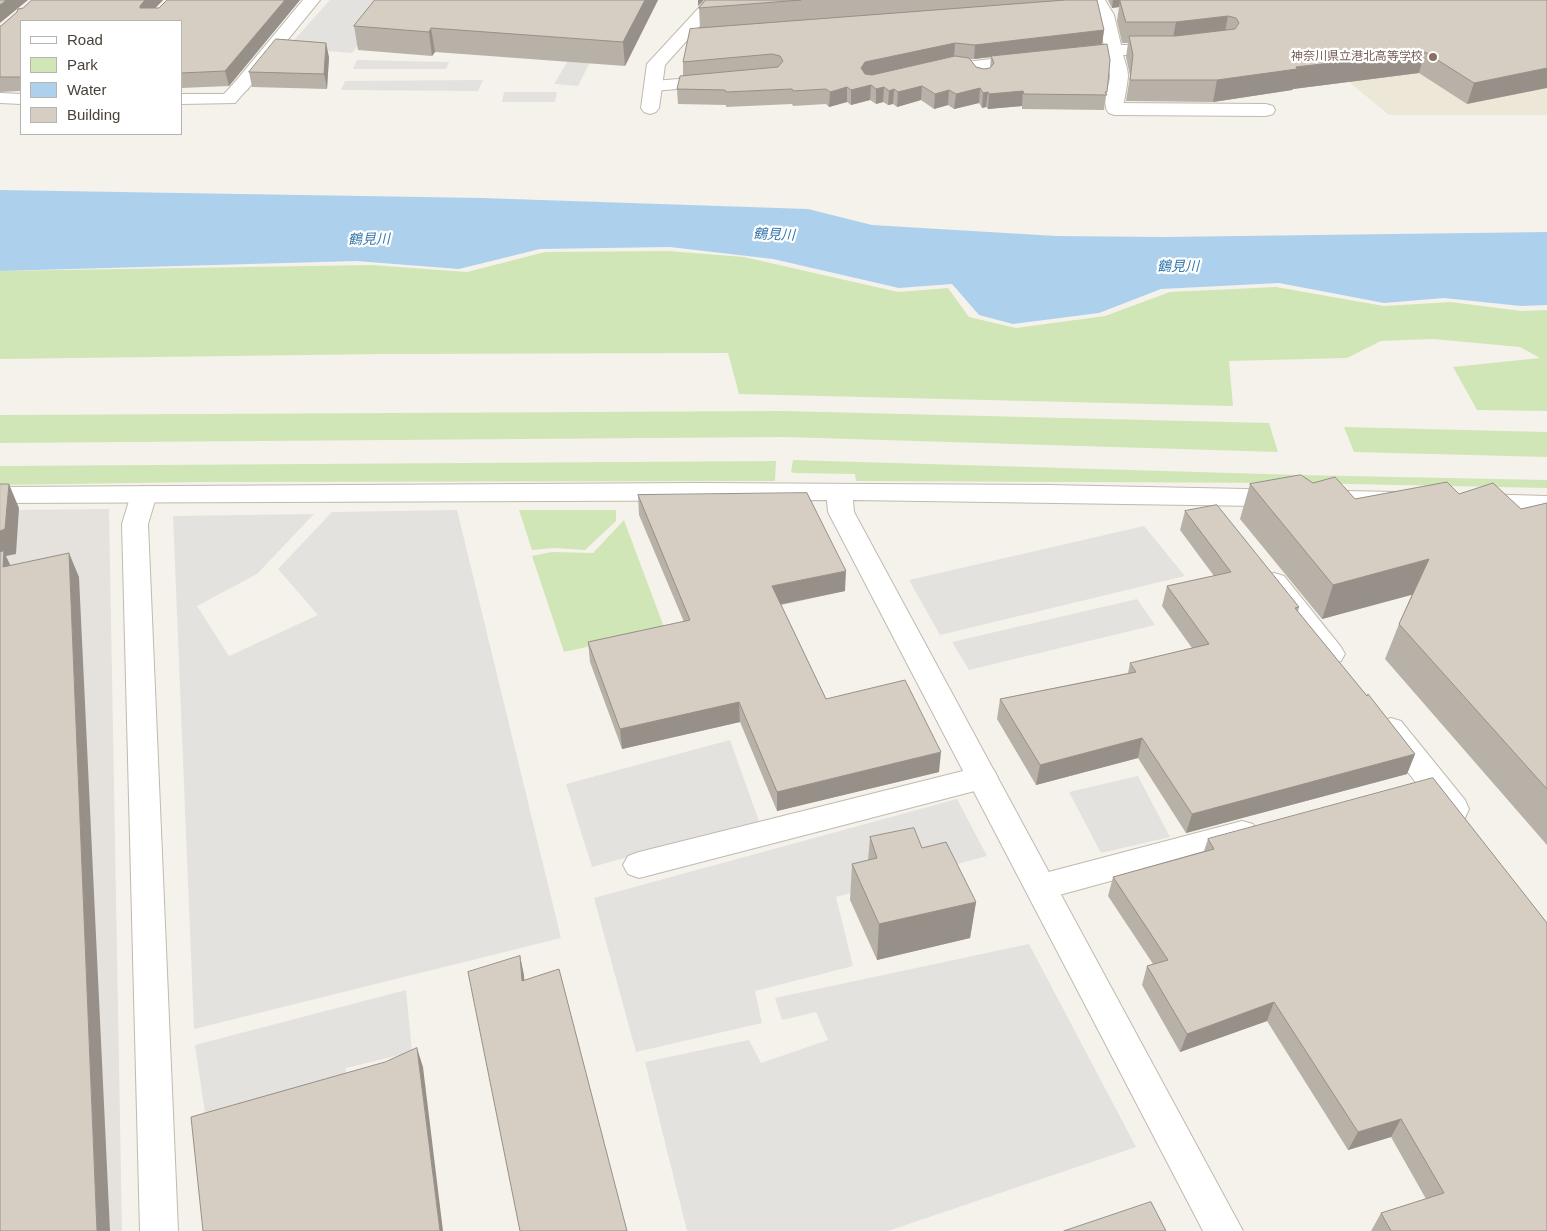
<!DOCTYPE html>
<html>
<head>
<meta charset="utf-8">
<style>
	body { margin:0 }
	#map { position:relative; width:1547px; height:1231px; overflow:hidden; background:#f5f2ec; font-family:Helvetica,sans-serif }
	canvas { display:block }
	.legend { position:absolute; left:20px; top:20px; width:162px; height:115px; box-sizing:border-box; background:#fff; border:1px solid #b6b4b0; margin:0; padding:6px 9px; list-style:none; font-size:15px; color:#49433a }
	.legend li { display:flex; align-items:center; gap:10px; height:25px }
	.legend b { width:25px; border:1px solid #b6b4b0 }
</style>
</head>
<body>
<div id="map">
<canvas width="1547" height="1231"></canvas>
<ul class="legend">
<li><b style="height:6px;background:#fff"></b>Road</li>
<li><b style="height:14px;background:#d0e6b7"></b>Park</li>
<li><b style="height:14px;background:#add1ed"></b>Water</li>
<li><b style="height:14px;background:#d6cec2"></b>Building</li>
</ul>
</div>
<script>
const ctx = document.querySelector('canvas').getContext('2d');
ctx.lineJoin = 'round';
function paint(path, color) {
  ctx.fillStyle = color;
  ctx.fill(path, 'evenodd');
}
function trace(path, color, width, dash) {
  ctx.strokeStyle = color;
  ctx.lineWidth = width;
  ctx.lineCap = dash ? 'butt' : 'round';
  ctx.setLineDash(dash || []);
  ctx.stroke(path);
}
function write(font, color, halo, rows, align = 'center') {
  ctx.font = font + ' Helvetica,"Noto Sans JP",sans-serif';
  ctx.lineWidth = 4.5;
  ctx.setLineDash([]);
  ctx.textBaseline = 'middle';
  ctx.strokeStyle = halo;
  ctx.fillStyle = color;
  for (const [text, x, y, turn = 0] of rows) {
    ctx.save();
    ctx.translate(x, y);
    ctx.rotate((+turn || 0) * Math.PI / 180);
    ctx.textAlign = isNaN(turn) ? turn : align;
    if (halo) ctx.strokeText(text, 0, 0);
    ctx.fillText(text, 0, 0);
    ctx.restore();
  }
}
paint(new Path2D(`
	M109,509L122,1231H0V510Z`), '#e5e1dd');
paint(new Path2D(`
	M1250,0H1547V115H1389Z`), '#ede7d7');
paint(new Path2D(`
	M668,251L744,257L898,292L948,288L969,317L1016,328L1105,316L1170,292L1276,287L1384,306L1451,302L1521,311L1547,310V411L1477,410L1453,367L1540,358L1520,347L1433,339L1381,341L1347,358L1229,361L1233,406L739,394L728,353L386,354L0,359V271L372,265L467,272L545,252Z
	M783,411L1269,423L1278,452L784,437L0,443V415Z
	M1344,427L1547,432V457L1354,452Z
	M793,460L1300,475L1547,480V488L1300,483L856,481L855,474L794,473L791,472Z
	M776,461L775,481L199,482L0,485V466Z
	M519,510H616V521L585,550L554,548L532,550Z
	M624,520L665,630L564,652L532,556L552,552L593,553Z`), '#d0e6b7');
paint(new Path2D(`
	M330,0H395L352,53L287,48Z
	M600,7H618L578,86L554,84Z
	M357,60L449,62L446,69H353Z
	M483,80L478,91L341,90L345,81Z
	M504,92H557L555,102H502Z
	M457,510L561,938L194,1029L173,516L314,514L257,574L197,606L229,656L318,615L278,569L332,512Z
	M1144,526L1185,576L940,635L909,580Z
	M1137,599L1155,625L969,670L952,642Z
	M730,740L759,821L592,867L566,784Z
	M1138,776L1170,837L1101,853L1069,792Z
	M957,799L987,856L836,897L853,966L755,991L762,1023L636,1052L594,898Z
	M1029,944L1136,1147L888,1231H687L645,1062L749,1040L761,1063L828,1040L816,1012L782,1020L775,998Z
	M406,990L412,1052L346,1068L345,1087L206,1120L195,1045Z`), '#e4e2df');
paint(new Path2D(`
	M0,190L482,198L808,209L872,225L1056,236L1163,237L1547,232V305L1521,306L1444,298L1384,303L1279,283L1161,289L1099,313L1013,324L979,315L952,284L899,288L773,259L670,247L540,249L459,269L356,261L0,271Z`), '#add1ed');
const service = new Path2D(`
	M303,0H320L247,90L241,91L235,90L232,86L235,82Z
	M715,76L721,77L724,81L721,85L654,91L648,90L645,86L648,82L654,81Z
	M1115,103L1266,104L1273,106L1275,110L1273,114L1266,116L1115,115L1109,113L1106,109L1109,105Z
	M1274,573L1284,576L1341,647L1345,654L1341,661L1331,664L1321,661L1264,588L1261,582L1264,576Z
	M1391,718L1401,721L1465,800L1469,809L1465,818L1454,821L1443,818L1381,737L1376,729L1381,721Z
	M983,766L994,770L998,778L994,786L639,878L628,874L623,865L628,856L639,852Z
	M1242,821L1253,824L1258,833L1253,842L1041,900L1030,896L1025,887L1030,878L1041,874Z`);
const minor = new Path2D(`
	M706,0H723L665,65L659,108L656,112L650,114L644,112L641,108L647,64Z
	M1089,0H1105L1114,15L1121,45H1164L1170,46L1173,50L1170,54L1164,55H1123C1125,62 1128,69 1128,76C1128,80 1123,111 1121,113L1115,115L1109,113C1101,102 1109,88 1110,77C1110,70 1107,63 1106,56L1072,60L1066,59L1063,55L1066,51L1104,46L1098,15Z
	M1027,55L1033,56L1036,60L1033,64L974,71L954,69L938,72L932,71L929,67L932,63L954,59L974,61Z
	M241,81L247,82L250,86L235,103L181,104V94H224L235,82Z
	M0,93L21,94V104L0,103Z
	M698,483L1047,485L1396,492L1405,494L1409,500L1405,506L1396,508L853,500L854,512L1243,1231H1203L828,512L827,500L0,503V487Z
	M1476,494L1547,496V512L1476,510L1467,508L1463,502L1467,496Z`);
const tertiary = new Path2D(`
	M144,486L153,488L157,494L148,524L178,1231H140L122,524L131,494L135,488Z`);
trace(service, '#c0baae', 2);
trace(minor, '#c0baae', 2);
trace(tertiary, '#c0baae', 2);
paint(service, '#fff');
paint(minor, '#fff');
paint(tertiary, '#fff');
paint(new Path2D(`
	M32,0H163L155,8H159L167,0H300L229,86L181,88V21H21V91L0,92V26H1L17,12L18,9L23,8Z
	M375,0H658L625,66L435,52L432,56L358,50L354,26Z
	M706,0H1065L1104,30L1102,44L1110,60L1104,110L1022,109V106L988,109L986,107L982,108L979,103L954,109L948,105L934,109L921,100L897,107L893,104L888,105L883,102L876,104L870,100L851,105L847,102L829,107L826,104L793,106L792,104L726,107V105L678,104L677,89L683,75V62L700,28L699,8ZM991,57L990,68L984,69L976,67L969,59H974Z
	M1108,0H1547L1467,104L1419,73L1293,89L1292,90L1213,102L1126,101L1130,76L1126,57L1128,43H1122L1117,21L1119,7L1112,8Z
	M329,57L327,89L252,87L249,72Z
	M1313,483L1355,499L1459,494L1521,509L1547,503V845L1385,659L1399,624L1412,594L1322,619L1240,519L1250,484Z
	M638,495L845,591L781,605L826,699L939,772L777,811L740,722L622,749L590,662L588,642L684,622L639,515Z
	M1185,511L1299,607L1298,612L1367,696L1415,754L1407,774L1186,833L1138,758L1036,785L997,719L1000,699L1128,673L1130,663L1192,648L1162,606L1167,586L1214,576L1180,530Z
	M870,837L922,848L976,902L970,938L877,960L850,900L852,864L868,860Z
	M1208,839L1547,1231H1371L1381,1213L1426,1199L1391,1137L1348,1150L1267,1021L1180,1052L1142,985L1147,966L1153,964L1108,896L1113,877L1204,851Z`), '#b8b1a7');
paint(new Path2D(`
	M6,0H28L0,23V5Z
	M145,0H163L144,20L140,8V6Z
	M285,0H300L229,86L225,71Z
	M645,0H658L625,66L623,42Z
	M698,0H704L698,6Z
	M1113,0H1188H1120L1119,7L1112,8Z
	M1228,16L1224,37L1172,43L1176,22Z
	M431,28L435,52L432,56L429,32Z
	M1104,30L1102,44L974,59L975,45Z
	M326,43L329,57L327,89L324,74Z
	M955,43L954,57L865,77L861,68L865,62Z
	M1425,52L1419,73L1293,89L1292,90L1213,102L1217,80L1296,67Z
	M1547,68V88L1467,104L1474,83Z
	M871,85L870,100L851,105V90Z
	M922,86L921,100L897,107L898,92Z
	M847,87V102L829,107L830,92Z
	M884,87L883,102L876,104V89Z
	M980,88L979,103L954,109L956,94Z
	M894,89L893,104L888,105L889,91Z
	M949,90L948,105L934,109L935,94Z
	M1023,91L1022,106L988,109L989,94Z
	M988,92L986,107L982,108L983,93Z
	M9,484L19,508L16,554L6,556L15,575L3,567L0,557V531Z
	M69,553L79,577L110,1231H97Z
	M1429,559L1415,594L1322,619L1333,585Z
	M846,571L845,591L772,606V586Z
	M739,702L740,722L622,749L620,729Z
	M1142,738L1138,758L1036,785L1040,765Z
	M941,752L939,772L777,811V792Z
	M1415,754L1407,774L1186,833L1192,814Z
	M976,902L970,938L877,960L879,924Z
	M520,956L524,975L526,1000L522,981Z
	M1274,1002L1267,1021L1180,1052L1187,1034Z
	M417,1048L423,1067L443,1231H440Z
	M1401,1119L1391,1137L1348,1150L1358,1132Z`), '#969088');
const building = new Path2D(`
	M0,0H6L0,5Z
	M32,0H145L140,6V8H159L167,0H285L225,71L181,73V21H21V77H0V26H1L17,12L18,9L23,8Z
	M375,0H645L623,42L431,28L429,32L354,26Z
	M706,0H801L699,8Z
	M1066,0H1097L1104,30L975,45L955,43L865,62L861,68L865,74L872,75L955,56L969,58L976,67L984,69L990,68L994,63L991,56L1107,44L1110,60L1107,92H1105L1107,95L1024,94L1023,91L989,94L988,92L983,93L980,88L956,94L949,90L935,94L922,86L898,92L894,89L889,91L884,87L876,89L871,85L851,90L847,87L830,92L826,89L793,91L792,89L726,92L725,90L677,89L680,76L778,67L783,61L780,56L772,54L683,62L690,29Z
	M1120,0H1547V68L1474,83L1425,52L1296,67L1297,69L1217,80H1130L1133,55L1129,36H1176L1235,29L1239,23L1236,18L1228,16L1176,22H1126Z
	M276,39L326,43L324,74L249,72Z
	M1301,475L1313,483L1335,477L1355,499L1447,482L1459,494L1493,483L1521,509L1547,503V789L1399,624L1429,559L1333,585L1250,484Z
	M0,484H9L5,529L0,531Z
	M807,493L846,571L772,586L826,699L905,680L941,752L777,792L739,702L620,729L588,642L690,620L638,495Z
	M1217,505L1299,607L1295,608L1367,696L1368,694L1415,754L1192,814L1142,738L1040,765L1000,699L1136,672L1130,663L1209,644L1167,586L1231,572L1185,511Z
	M4,551L3,567L69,553L97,1231H0V552Z
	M1433,778L1547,923V1231H1391L1381,1213L1444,1193L1401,1119L1358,1132L1274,1002L1187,1034L1147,966L1168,960L1113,877L1214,849L1208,839Z
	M914,828L922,848L946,842L976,902L879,924L852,864L877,858L870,837Z
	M520,956L522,981L559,969L627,1231H520L468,972Z
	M417,1048L440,1231H203L191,1117L385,1062Z
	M1151,1202L1166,1231H1064Z`);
paint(building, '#d6cec2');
trace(building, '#969088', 1);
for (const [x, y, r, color] of [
	[1433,57,5,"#8d6e63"]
]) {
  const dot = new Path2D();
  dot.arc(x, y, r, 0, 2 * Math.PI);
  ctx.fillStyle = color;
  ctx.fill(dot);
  trace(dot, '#fff', 2);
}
write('12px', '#785e54', '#fff', [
	["神奈川県立港北高等学校",1423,57]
], 'right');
write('italic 14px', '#387aaf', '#fff', [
	["鶴見川",774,235,2],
	["鶴見川",369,240,-1],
	["鶴見川",1178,267]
]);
</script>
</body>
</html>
